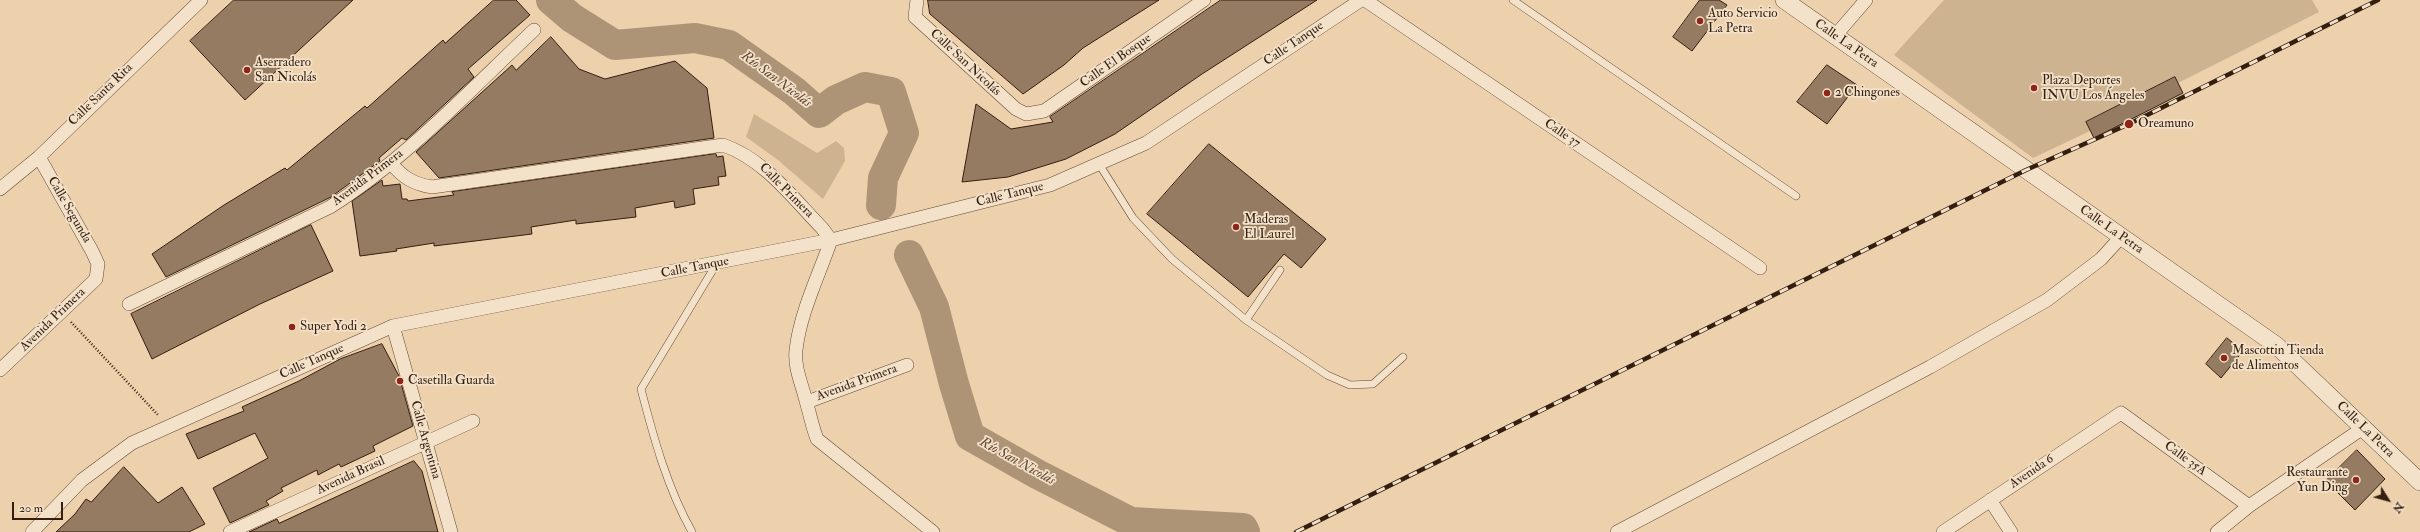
<!DOCTYPE html>
<html>
<head>
<meta charset="utf-8">
<style>
	body { margin:0 }
	#map { position:relative; width:2420px; height:532px; overflow:hidden; background:#edd1ac; font-family:"IM FELL Double Pica",serif }
	canvas { display:block }
	.north { position:absolute; left:2368px; top:480px; width:40px; height:40px; -webkit-text-stroke:3px #f3e1c9; paint-order:stroke; rotate:127deg; font-size:11px; font-weight:700; line-height:16px; text-align:center; color:#341e10 }
	.north::after { content:''; display:block; margin:auto; width:14px; height:18px; background:#341e10; clip-path:polygon(50% 0,100% 100%,50% 72%,0 100%) }
	.scale { position:absolute; left:12px; top:502px; width:51px; height:18px; box-sizing:border-box; border:2px solid #341e10; border-top:0; padding-left:5px; font-size:12px; line-height:14px; white-space:nowrap; color:#341e10; -webkit-text-stroke:3px #f3e1c9; paint-order:stroke }
</style>
</head>
<body>
<div id="map">
<canvas width="2420" height="532"></canvas>
<div class="north">N</div>
<div class="scale">20 m</div>
</div>
<script>
const ctx = document.querySelector('canvas').getContext('2d');
ctx.lineJoin = 'round';
function paint(path, color) {
  ctx.fillStyle = color;
  ctx.fill(path, 'evenodd');
}
function trace(path, color, width, dash) {
  ctx.strokeStyle = color;
  ctx.lineWidth = width;
  ctx.lineCap = dash ? 'butt' : 'round';
  ctx.setLineDash(dash || []);
  ctx.stroke(path);
}
function write(font, color, halo, rows, align = 'center') {
  ctx.font = font + ' "IM FELL Double Pica",serif';
  ctx.lineWidth = 3.5;
  ctx.setLineDash([]);
  ctx.textBaseline = 'middle';
  ctx.strokeStyle = halo;
  ctx.fillStyle = color;
  for (const [text, x, y, turn = 0] of rows) {
    ctx.save();
    ctx.translate(x, y);
    ctx.rotate((+turn || 0) * Math.PI / 180);
    ctx.textAlign = isNaN(turn) ? turn : align;
    if (halo) ctx.strokeText(text, 0, 0);
    ctx.fillText(text, 0, 0);
    ctx.restore();
  }
}
paint(new Path2D(`
	M1944,0H2312L2319,12L2178,83L2175,78L2086,122L2090,131L2033,158L1894,55Z
	M754,114L817,153L836,141L844,148L845,161L823,199L778,160L746,137Z`), '#ceb391');
trace(new Path2D(`
	M551,0L572,18L615,45L695,38L729,45L794,91L819,113L836,100L865,87L891,92L904,133L883,178L881,205
	M909,255L934,307L954,384L970,436L1037,474L1131,522L1243,528L1245,532`), '#ae9477', 30);
const building = new Path2D(`
	M234,0H353L245,100L190,41Z
	M494,0H516L530,15L468,69L474,77L406,140L402,138L379,158L380,161L331,197L166,277L152,254L224,205L285,168L287,170L365,106L367,108L443,40L445,43Z
	M928,0H1159L1083,48L1064,65L1023,94L930,14Z
	M1221,0H1317L1202,74L1115,134L1066,159L1008,177L962,182L976,104L1011,129L1053,122L1050,117Z
	M1700,0H1719L1727,5L1692,51L1673,37Z
	M551,37L579,69L605,79L675,61L707,88L714,138L439,178L416,152L512,65L516,70Z
	M1827,65L1857,85L1827,124L1797,102Z
	M2175,77L2183,93L2094,138L2086,122Z
	M1209,144L1326,239L1301,268L1284,254L1248,297L1147,214Z
	M716,154L717,157L723,156L726,176L718,177L719,185L693,189L695,204L675,208L674,201L635,208L636,217L576,224V220L531,227L532,234L434,246V243L396,249L397,251L360,256L352,201L382,180L383,186L400,184L402,199H407L408,201L454,195L452,192Z
	M311,225L333,271L260,304L152,359L131,314Z
	M2227,338L2243,351L2221,378L2206,364Z
	M382,344L399,376L413,426L373,446L375,451L341,467L339,464L318,475L317,470L281,488L283,491L266,501L269,505L230,523L213,488L268,458L255,433L198,459L186,434L244,411L242,407L299,381L340,359Z
	M2357,450L2385,479L2355,510L2326,481Z
	M414,461L422,471L438,532H249L277,519L279,523Z
	M124,467L158,503L182,487L205,524L189,532H56L75,514L86,499L91,502Z`);
paint(building, '#947b61');
trace(building, '#341e10', 1);
const service = new Path2D(`
	M1513,0L1796,196
	M1099,164L1133,218L1172,259L1246,320L1327,375L1350,385L1373,384L1403,357
	M1246,320L1280,270
	M692,532C667,487 654,439 641,389L717,263`);
const minor = new Path2D(`
	M917,0L915,17L1016,109L1026,114L1044,111L1204,0
	M1365,0L1760,268
	M1835,36L1866,0
	M391,163C403,178 414,184 432,187L723,145C764,159 792,197 822,228L831,240C819,275 800,313 796,350C794,368 802,384 806,401C810,414 812,426 817,439L933,532
	M0,189L39,157L201,0
	M129,304L330,207C406,159 469,91 534,30
	M393,326L451,532
	M0,370L96,279L98,264L92,251L39,157
	M807,402L907,365
	M1990,500L2011,532
	M32,532L82,480L132,443L393,326L831,240L1050,185L1146,143L1361,0
	M230,532L473,421
	M1617,532L1930,367L2047,300L2101,259L2121,237
	M1943,532L2121,413L2249,506
	M2217,532L2249,506L2363,428`);
const tertiary = new Path2D(`
	M1784,0L2276,345L2420,482`);
trace(service, '#624b37', 8);
trace(minor, '#624b37', 14);
trace(tertiary, '#624b37', 18);
trace(new Path2D(`
	M71,322L159,416`), '#341e10', 2.5, [1, 2]);
trace(service, '#f3e1c9', 7);
trace(minor, '#f3e1c9', 13);
trace(tertiary, '#f3e1c9', 17);
const rail = new Path2D(`
	M1296,532L2026,170L2129,124L2378,0`);
trace(rail, '#341e10', 4.5);
trace(rail, '#f3e1c9', 3, [9]);
for (const [x, y, r, color] of [
	[1700,21,4,"#8f2418"],
	[247,70,4,"#8f2418"],
	[2034,88,4,"#8f2418"],
	[1827,93,4,"#8f2418"],
	[2129,124,5,"#8f2418"],
	[1236,227,4,"#8f2418"],
	[292,327,4,"#8f2418"],
	[2224,358,4,"#8f2418"],
	[400,381,4,"#8f2418"],
	[2356,480,4,"#8f2418"]
]) {
  const dot = new Path2D();
  dot.arc(x, y, r, 0, 2 * Math.PI);
  ctx.fillStyle = color;
  ctx.fill(dot);
  trace(dot, '#f3e1c9', 1.5);
}
write('13px', '#341e10', '#f3e1c9', [
	["Auto Servicio",1708,14],
	["La Petra",1708,29],
	["Aserradero",255,63],
	["San Nicolás",255,78],
	["Plaza Deportes",2042,81],
	["INVU Los Ángeles",2042,96],
	["2 Chingones",1835,93],
	["Oreamuno",2138,124],
	["Maderas",1244,220],
	["El Laurel",1244,235],
	["Super Yodi 2",300,327],
	["Mascottin Tienda",2232,351],
	["de Alimentos",2232,366],
	["Casetilla Guarda",408,381],
	["Restaurante",2348,473,"right"],
	["Yun Ding",2348,488,"right"]
], 'left');
write('13px', '#341e10', '#f3e1c9', [
	["Calle Tanque",1294,44,-34],
	["Calle La Petra",1846,44,35],
	["Calle El Bosque",1116,61,-35],
	["Calle San Nicolás",965,63,43],
	["Calle Santa Rita",101,95,-44],
	["Calle 37",1562,134,34],
	["Avenida Primera",368,178,-37],
	["Calle Primera",786,191,45],
	["Calle Tanque",1010,195,-14],
	["Calle Segunda",69,210,60],
	["Calle La Petra",2111,230,35],
	["Calle Tanque",695,268,-11],
	["Avenida Primera",53,320,-44],
	["Calle Tanque",312,362,-24],
	["Avenida Primera",857,383,-20],
	["Calle La Petra",2365,430,44],
	["Calle Argentina",425,440,74],
	["Calle 35A",2185,459,36],
	["Avenida 6",2032,472,-34],
	["Avenida Brasil",351,476,-25]
]);
write('italic 14px', '#5f4734', '#f3e1c9', [
	["Río San Nicolás",776,80,37],
	["Río San Nicolás",1017,462,29]
]);
</script>
</body>
</html>
